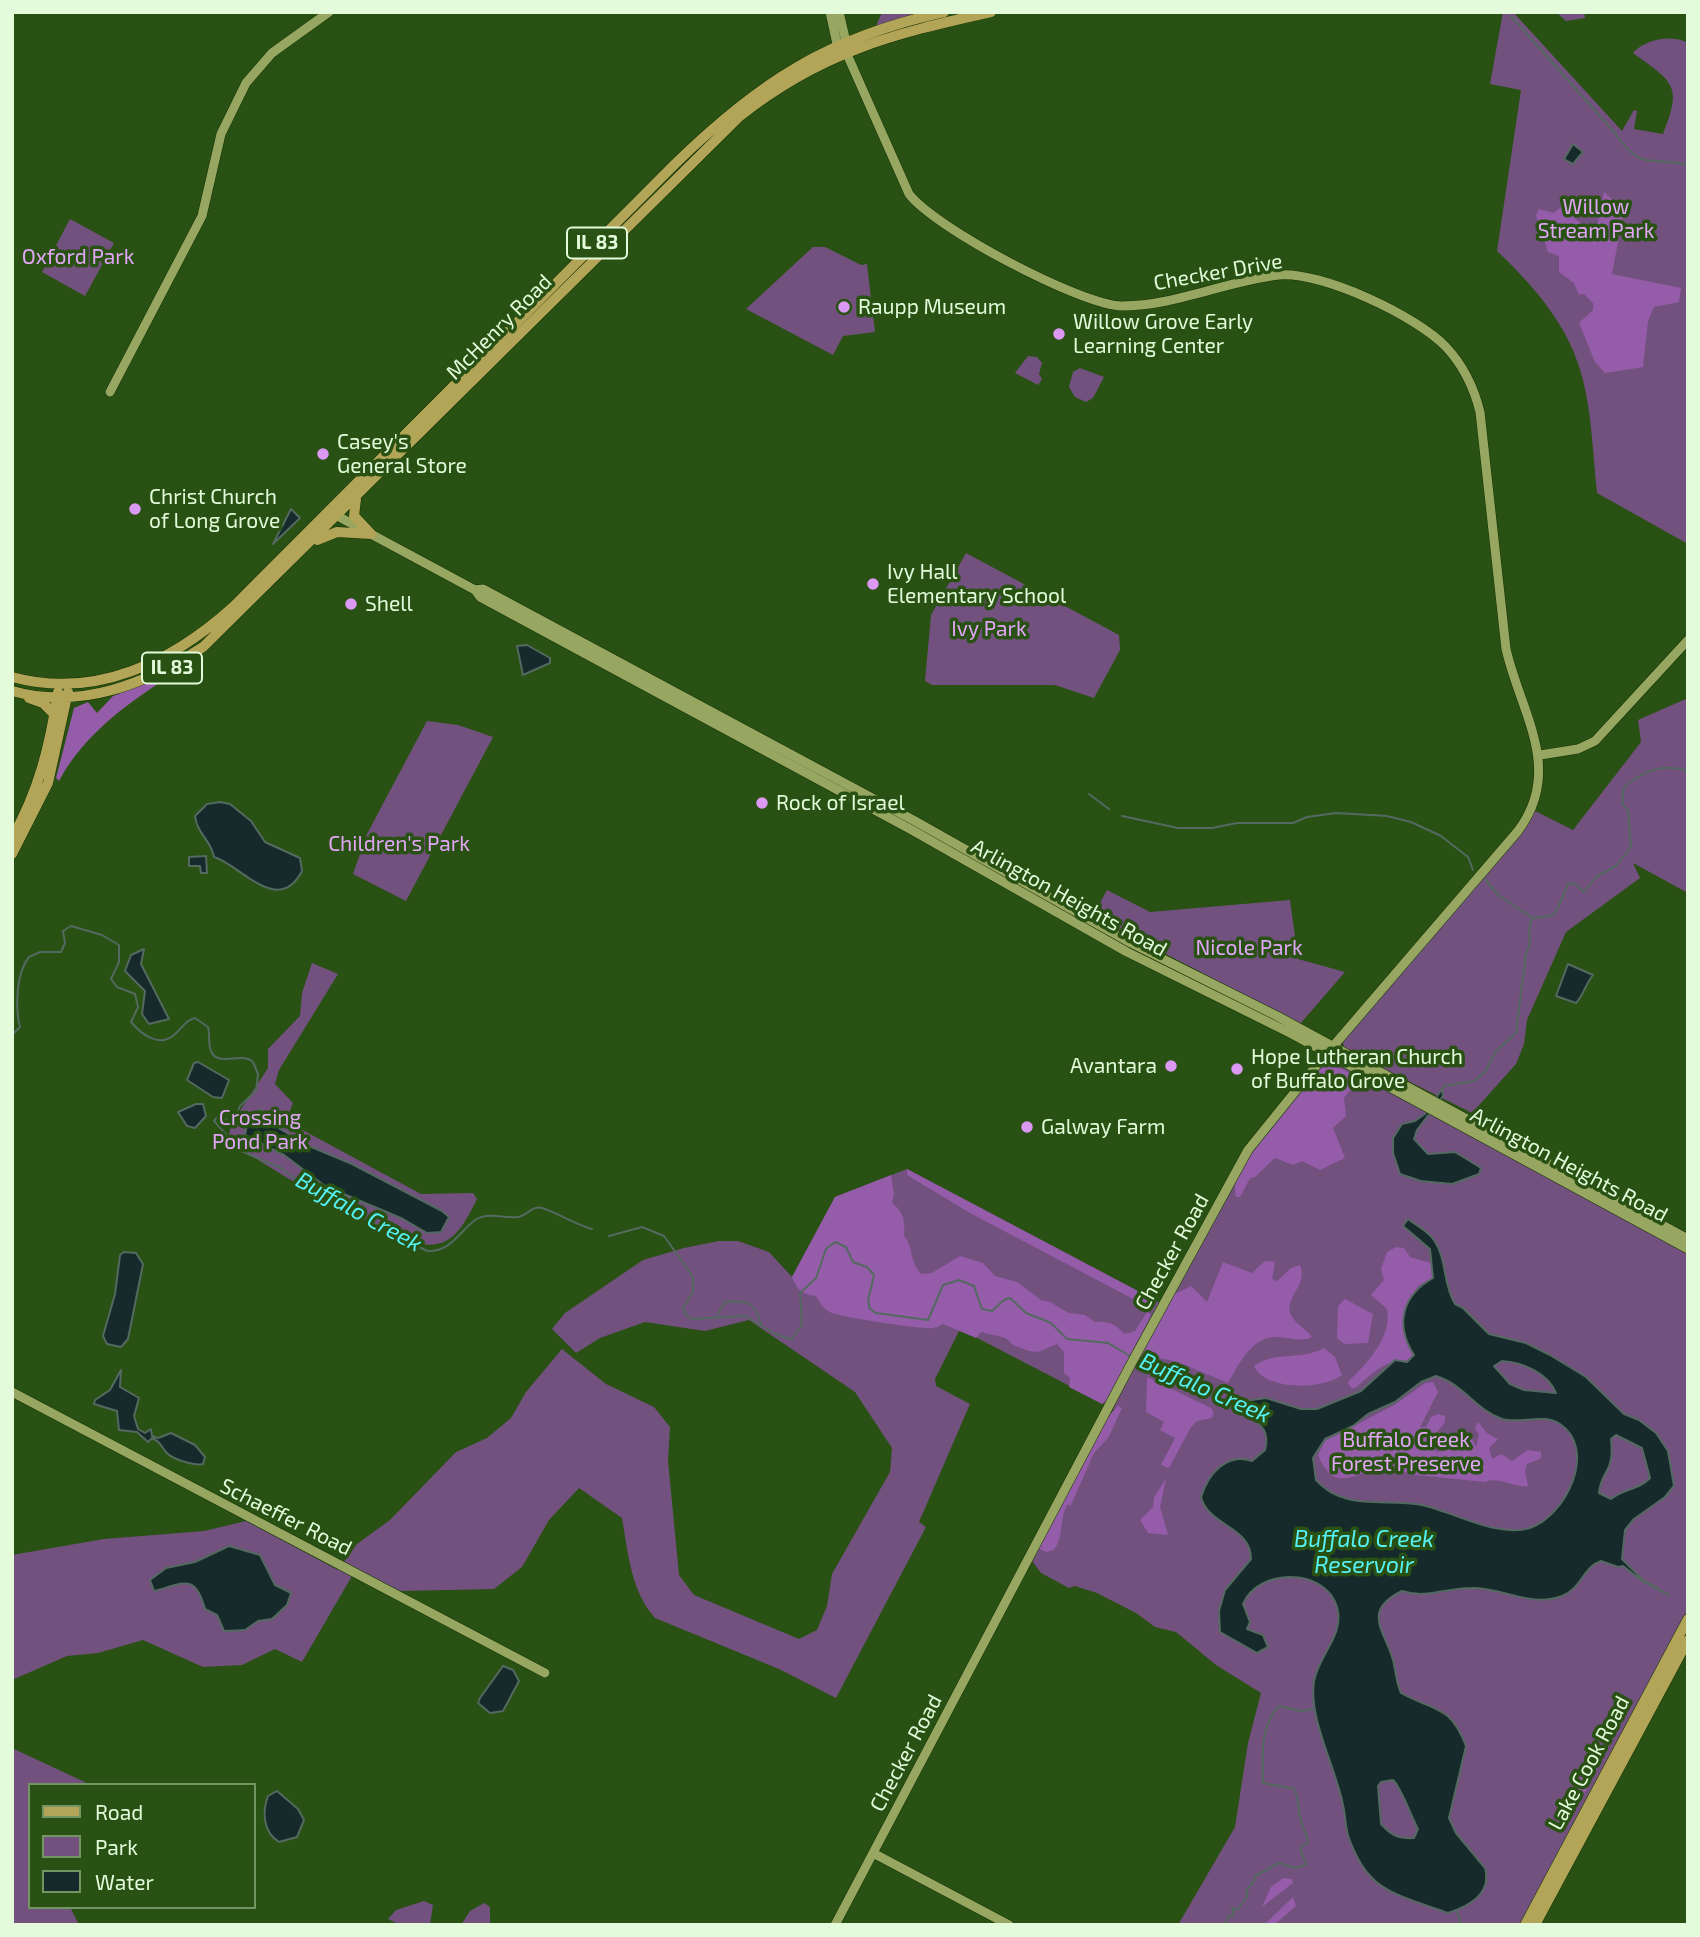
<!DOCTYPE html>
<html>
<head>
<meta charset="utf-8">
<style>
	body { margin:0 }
	#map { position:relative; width:1700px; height:1937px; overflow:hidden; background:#285113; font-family:"Exo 2",sans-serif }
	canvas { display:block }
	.frame { position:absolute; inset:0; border:14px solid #e3fbda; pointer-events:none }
	.legend { position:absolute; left:28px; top:1783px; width:228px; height:126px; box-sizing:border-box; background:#285113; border:2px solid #739563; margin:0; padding:9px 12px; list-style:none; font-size:21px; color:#e3fbda }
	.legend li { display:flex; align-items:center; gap:14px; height:35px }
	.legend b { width:35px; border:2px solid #739563 }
</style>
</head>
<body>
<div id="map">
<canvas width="1700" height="1937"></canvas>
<div class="frame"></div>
<ul class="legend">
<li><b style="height:9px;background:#b3a558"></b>Road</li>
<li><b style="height:19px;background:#73517f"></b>Park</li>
<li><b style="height:19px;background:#162a2b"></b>Water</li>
</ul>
</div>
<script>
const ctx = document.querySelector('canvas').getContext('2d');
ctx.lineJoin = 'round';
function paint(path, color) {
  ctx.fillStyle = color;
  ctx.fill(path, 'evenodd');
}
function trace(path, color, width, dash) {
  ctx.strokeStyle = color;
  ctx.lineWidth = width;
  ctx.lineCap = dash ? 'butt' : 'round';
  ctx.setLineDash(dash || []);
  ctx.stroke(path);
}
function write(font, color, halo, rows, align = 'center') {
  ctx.font = font + ' "Exo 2",sans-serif';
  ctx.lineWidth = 7;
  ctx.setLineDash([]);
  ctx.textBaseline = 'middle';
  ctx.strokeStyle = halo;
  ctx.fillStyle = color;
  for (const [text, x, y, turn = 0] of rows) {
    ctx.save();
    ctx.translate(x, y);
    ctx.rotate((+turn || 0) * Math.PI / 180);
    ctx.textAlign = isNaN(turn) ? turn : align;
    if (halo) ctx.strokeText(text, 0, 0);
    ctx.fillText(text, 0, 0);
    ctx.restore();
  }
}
paint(new Path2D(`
	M882,12H928L876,26Z
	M1503,12H1513L1622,131L1634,110L1637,111L1634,129L1663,134C1683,85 1673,82 1633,53C1645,39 1672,34 1688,43V544L1597,493C1593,456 1592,416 1583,380C1570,327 1535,287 1497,251L1521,90L1490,84Z
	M1556,12H1584L1585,18L1566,21Z
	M70,219L114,243L85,296L42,272Z
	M813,247H825L861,265L867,264L875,332L843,336L833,355L746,309Z
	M1028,356L1037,357L1042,363L1039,374L1042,379L1038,385L1015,373Z
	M1080,368L1104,377L1093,398L1086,402L1075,397L1069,387L1073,372Z
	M966,553L1119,635L1120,650L1094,698L1055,685H932L925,681L931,615Z
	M1688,698V893L1633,863L1640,878L1566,932L1527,1020L1524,1044L1516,1064L1472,1113L1344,1049L1343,1042L1502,856L1535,811L1573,830L1641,742L1638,720Z
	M427,721L458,725L493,737L406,901L353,874L367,834Z
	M1107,890L1150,912L1290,900L1298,959L1345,972L1300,1024L1093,916Z
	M312,963L338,974L279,1070L275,1084L293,1103L286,1121L421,1194L473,1193L477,1199C461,1231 449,1254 410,1241L299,1185L227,1141L232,1123L268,1068V1049L300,1016L302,993Z
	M1328,1059L1688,1253V1611L1520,1925H1178L1235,1827L1248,1743L1261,1693L1216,1665L1176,1632L1155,1627L1136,1613L1097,1593L1075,1586L1069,1588L1041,1573L1032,1561L1114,1409L960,1329L935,1379L936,1386L970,1404L919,1522L926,1527L836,1698L779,1669L655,1618C631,1591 628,1553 622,1518L579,1488L549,1520L522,1567L494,1589L400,1591L356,1569L302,1662L275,1649L242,1665L203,1667L143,1640L98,1653L67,1656L12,1680V1555L104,1539L204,1531L246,1521L338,1570L357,1544L390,1520L456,1452L487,1438L511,1418L526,1392L562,1349L606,1384L654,1407L670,1427L668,1461L679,1575L694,1595L799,1639L817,1630L827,1606L832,1574L890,1472L892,1448L855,1392L749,1320L705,1331L645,1322L600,1338L576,1353L552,1329L565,1313L643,1260L684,1248L719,1241H738L769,1252L792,1277L835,1197L907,1169L1166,1306L1255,1144Z
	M12,1748L91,1785H30V1907H70L79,1925H12Z
	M424,1901L433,1905L430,1925H400L388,1919L396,1910Z
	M484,1903L490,1907V1925H461L470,1911Z`), '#73517f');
paint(new Path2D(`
	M1604,192L1624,210L1612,274L1681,288L1679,302L1654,307L1648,321L1643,367L1605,373L1595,362L1579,323L1593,310V303L1584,294L1579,295L1574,283L1559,272V256L1548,252L1536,215L1539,209L1554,213L1566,203L1575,219L1588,227L1597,226Z
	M165,676L167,678C125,705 83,736 59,781L56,778L74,708L88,702L97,713L113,696Z
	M1330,1063L1359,1078L1344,1098L1346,1116L1333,1128L1345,1158L1320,1170L1302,1161L1293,1165L1275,1158L1255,1177L1250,1178L1240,1197H1236C1234,1190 1236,1182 1237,1177C1239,1159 1315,1066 1330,1063Z
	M907,1169L1155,1300L1154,1310L970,1213L907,1175Z
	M891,1175L894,1194L892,1203C904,1212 905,1222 904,1236C914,1247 908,1258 921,1274L932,1273L960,1256L983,1263L995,1276L1017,1282L1041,1300L1050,1302L1069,1313L1085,1315L1095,1322C1108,1321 1116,1324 1124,1334L1135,1331L1147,1312L1151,1315L1108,1398L1102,1404L1069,1387L1070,1378L1064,1373V1352L1057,1344L1038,1352L1029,1351L1013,1345L1006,1338L981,1332L976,1338L943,1324C940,1325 936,1328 933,1328C924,1330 839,1317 830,1312C823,1309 820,1302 816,1296C801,1294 798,1290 792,1277L835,1197Z
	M1396,1247L1404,1248L1410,1257L1431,1263L1433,1278L1419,1285L1414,1292V1355L1407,1362C1385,1358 1371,1375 1355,1388H1351L1348,1382C1367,1363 1392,1338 1387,1309L1371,1295L1384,1280L1381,1269L1387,1252Z
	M1265,1261L1275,1262L1272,1279L1277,1281L1291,1268L1300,1265C1309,1286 1281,1299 1292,1317C1296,1324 1307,1330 1312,1337C1299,1343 1287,1336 1274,1337C1251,1338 1238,1366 1228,1383L1178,1362L1141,1354L1173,1295L1191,1286L1207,1302L1223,1262L1252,1273Z
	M1345,1299L1373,1314L1368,1343L1344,1344L1337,1338L1338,1306Z
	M1324,1348L1335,1357L1342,1375C1323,1390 1265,1391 1254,1366C1277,1350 1301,1361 1324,1348Z
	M1147,1377L1211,1408L1214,1413L1212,1418L1197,1421L1191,1427L1169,1468L1161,1465L1175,1438L1160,1430L1164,1422L1146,1412Z
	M1433,1382L1438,1392L1420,1427H1426L1431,1417L1438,1414L1445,1416V1422L1432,1439L1436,1452L1444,1451C1452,1441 1460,1440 1472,1439L1476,1447L1479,1434L1475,1429L1478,1422L1487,1433L1498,1439L1489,1448L1492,1459L1501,1454L1512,1461L1528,1450L1541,1452V1458L1527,1464L1525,1471L1528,1486C1514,1488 1498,1476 1485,1482L1417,1475L1401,1471L1389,1462L1383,1469C1354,1471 1335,1496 1318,1455L1325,1441L1396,1404L1425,1383Z
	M1118,1406L1122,1408L1108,1438L1094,1453L1071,1505H1067C1059,1520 1064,1536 1054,1550L1046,1552L1038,1548L1108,1416Z
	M1166,1479L1160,1507L1168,1535L1148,1533L1140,1520L1153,1507L1154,1497Z
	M1598,1758L1600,1763L1584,1794H1580L1577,1788L1584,1769L1593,1759Z
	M1283,1878L1292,1879L1293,1883L1262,1907L1271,1887Z
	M1293,1897L1296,1906L1274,1925H1264Z`), '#955ca9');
const water = new Path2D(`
	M1573,144L1583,152L1573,164L1564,159Z
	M291,509L300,518L273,544Z
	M527,645L550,658V663L523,675L517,646Z
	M220,802L230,804L251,821L265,842L300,858L302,871C278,917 241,865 214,857C211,840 197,834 195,816L207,804Z
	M206,856L207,873H201L200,866H189V857Z
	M144,949L141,964L169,1019L149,1024L142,1014L145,991L125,971L131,955Z
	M1568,964L1593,975C1585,985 1584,994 1576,1003L1556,996Z
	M198,1062L229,1080L222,1098L213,1097L187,1080L194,1063Z
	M1442,1089L1443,1096L1417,1130L1414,1139L1428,1154L1455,1152L1481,1168L1479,1174L1452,1184L1421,1181L1400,1174L1393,1153V1138L1402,1124L1415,1121L1425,1114Z
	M196,1104H203L206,1116L195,1128L187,1126L178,1112Z
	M260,1109L280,1129L309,1146L352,1164L442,1211L449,1217L441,1232L427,1233L403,1219L325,1186L284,1155L245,1135L248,1119Z
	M1408,1219C1417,1226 1428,1231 1434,1240C1447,1259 1443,1285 1455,1304L1463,1308L1489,1334L1526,1343L1550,1355L1586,1377L1624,1414L1639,1420L1656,1433L1668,1451L1674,1486L1665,1497L1634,1519L1625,1530L1622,1559L1643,1580L1669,1595L1641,1580L1623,1566L1618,1567L1601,1561C1583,1567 1582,1588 1562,1596C1531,1608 1502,1587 1471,1588C1446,1588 1426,1599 1402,1591C1361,1611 1385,1631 1393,1660C1396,1671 1396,1682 1401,1693C1435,1712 1450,1704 1466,1746L1449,1818L1456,1833L1485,1868C1492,1894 1469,1906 1448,1913C1425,1904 1389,1896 1372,1878C1362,1868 1355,1854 1350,1841C1345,1830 1346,1817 1343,1805C1336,1768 1308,1718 1314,1681C1319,1654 1345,1635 1337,1607C1325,1567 1258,1568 1243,1604L1250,1622L1247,1629L1263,1635L1268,1647L1257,1653L1220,1632L1219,1611L1225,1590L1251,1559C1251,1526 1208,1526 1201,1497C1208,1474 1227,1452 1252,1461L1265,1450C1272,1424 1252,1422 1238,1407V1402L1266,1398L1301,1409H1317L1361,1391L1395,1360L1407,1362L1414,1355C1394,1324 1403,1295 1433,1278L1430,1249L1403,1226ZM1502,1361C1522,1362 1548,1373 1556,1393L1524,1390L1510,1384L1494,1366ZM1436,1376C1463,1384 1476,1410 1502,1419C1520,1424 1544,1413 1560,1424C1598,1449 1566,1516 1530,1528C1497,1538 1454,1512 1422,1505C1398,1500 1372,1505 1348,1499C1336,1496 1324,1489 1316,1480L1313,1458L1325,1439L1353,1426L1368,1414L1395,1402L1421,1382ZM1616,1435L1642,1448L1650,1478C1639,1490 1623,1489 1611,1499L1599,1493C1601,1470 1615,1473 1611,1439ZM1393,1780C1400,1785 1412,1818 1418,1829L1414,1838C1398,1839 1391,1835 1381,1824L1378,1786L1381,1782Z
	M124,1252L136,1253L143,1264L128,1339L121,1347L107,1344L103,1336L115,1294L120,1255Z
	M121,1370L120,1387L139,1398L134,1416L138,1429L145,1433L151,1429L152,1436L158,1438L171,1433L195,1445L205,1457L203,1464C195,1466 175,1460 168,1454C161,1448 162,1442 152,1438L148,1442L137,1432L119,1430L117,1411L94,1404L95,1400L110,1390Z
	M229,1546L260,1555L275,1585L291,1593L287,1605L272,1619L258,1621L245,1630L224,1631L217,1615L205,1609C195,1573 185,1583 154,1591L150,1580L166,1568L195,1562Z
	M503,1666L513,1670L519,1681L503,1711L490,1713L478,1703L480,1698Z
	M277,1791L298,1809L304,1820L297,1837L279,1842C263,1832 262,1812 268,1796Z`);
paint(water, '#162a2b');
trace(water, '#546960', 2);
trace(new Path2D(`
	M1511,16L1615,133C1643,173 1649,155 1688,165
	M1089,794L1109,809
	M1122,816L1178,828H1212L1237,823H1293L1307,817L1336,813L1387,816L1411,822L1441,836L1468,857L1473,870
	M1485,879L1498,895L1531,917
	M1533,918L1551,916L1557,910L1568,884L1574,883L1584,892L1596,877L1616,866L1631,847L1628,810L1622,804L1624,787C1644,770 1664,763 1688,771
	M12,1035L20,1027C15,1008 16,973 29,957L40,952H61L65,943L63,931L71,926L102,935L119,945V962L111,979L117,987L135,994L138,1007L131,1022C141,1034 159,1048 174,1035C183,1028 184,1021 195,1018L208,1027C210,1035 208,1044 211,1051C218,1068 241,1051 253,1062L258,1074L256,1091L240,1106L233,1124L219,1115L214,1121L241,1151L281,1168L311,1191L427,1251C451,1252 459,1232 475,1220C488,1211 504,1219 518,1217C527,1216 532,1205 542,1208C558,1213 574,1224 592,1229
	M1441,1091L1444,1086L1474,1081L1485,1072L1496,1051L1516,1033L1526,953C1534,941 1526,929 1532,918
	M609,1236L642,1227L664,1236L693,1277V1292L683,1308L686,1315L692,1319L745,1316L777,1335L792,1339L802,1325L800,1293L816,1278L826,1249L835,1242L846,1247L853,1262L867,1267L874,1275L868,1301L870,1309L876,1313L928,1320L943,1285L959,1280L974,1286L982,1309L992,1311L1004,1300L1010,1298L1026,1313L1051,1323L1067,1339L1108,1343L1130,1356
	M717,1315L725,1302C748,1300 755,1302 761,1324
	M1138,1360L1181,1377L1222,1401L1238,1404
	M1456,1910L1462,1925
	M1225,1925L1228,1917L1234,1915L1232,1908L1237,1910L1248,1896L1246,1890L1253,1883L1255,1876L1279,1863L1295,1868L1306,1865L1300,1848L1308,1842C1307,1835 1304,1831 1302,1825C1298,1814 1299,1801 1295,1789L1263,1783C1263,1757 1259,1726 1279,1706L1301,1711L1314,1709`), '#546960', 2);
const secondary = new Path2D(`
	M830,12L837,44L846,52L909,194C935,228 1080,305 1122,306C1175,306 1226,281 1279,275C1321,271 1417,316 1446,347C1463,365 1474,388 1480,412L1506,649C1521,714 1564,769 1518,831L1311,1072L1248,1150L1131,1364L835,1925
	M839,12L847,46
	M110,392L202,216L221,134L246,83L272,53L329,12
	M330,512L475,590L480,597L910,829L1127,952L1292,1034L1688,1249
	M475,590L483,589L915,821L1131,943L1277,1016L1688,1239
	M1540,755L1578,749L1595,741L1688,640
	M12,1392L545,1673
	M873,1853L1009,1925`);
const primary = new Path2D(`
	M356,499L354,516L371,534
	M317,540L337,532L371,534
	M12,677C96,700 172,662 233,607L675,164C759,82 827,38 944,12
	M12,691C81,710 146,684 203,647L740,116C821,52 892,34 991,12
	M29,698L43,703L54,714
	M12,838C39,791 50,745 58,692
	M12,854L48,783L68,692
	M1525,1925L1688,1619
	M1535,1925L1688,1640`);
trace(secondary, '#153405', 10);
trace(primary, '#153405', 11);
trace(secondary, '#97a660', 9);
trace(primary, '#b3a558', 10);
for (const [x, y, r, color] of [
	[844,307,7,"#dc99f4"],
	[1059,334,7,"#dc99f4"],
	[323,454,7,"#dc99f4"],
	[135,509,7,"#dc99f4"],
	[873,584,7,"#dc99f4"],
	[351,604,7,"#dc99f4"],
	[762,803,7,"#dc99f4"],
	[1171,1066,7,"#dc99f4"],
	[1237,1069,7,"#dc99f4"],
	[1027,1127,7,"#dc99f4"]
]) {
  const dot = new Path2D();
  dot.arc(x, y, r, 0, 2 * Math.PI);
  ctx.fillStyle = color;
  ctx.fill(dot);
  trace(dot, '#285113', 2.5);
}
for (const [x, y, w] of [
	[597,243,60],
	[172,668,60]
]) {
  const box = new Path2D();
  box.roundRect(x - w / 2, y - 15.5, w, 31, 5);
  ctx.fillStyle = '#285113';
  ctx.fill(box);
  trace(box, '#e3fbda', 2);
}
write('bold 19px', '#e3fbda', null, [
	["IL 83",597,243],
	["IL 83",172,668]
]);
write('21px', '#e2a6f7', '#285113', [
	["Willow",1596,207],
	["Stream Park",1596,231],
	["Oxford Park",78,257],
	["Ivy Park",989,629],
	["Children's Park",399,844],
	["Nicole Park",1249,948],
	["Crossing",260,1118],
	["Pond Park",260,1142],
	["Buffalo Creek",1406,1440],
	["Forest Preserve",1406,1464]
]);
write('21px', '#e3fbda', '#285113', [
	["Checker Drive",1218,272,-10],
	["McHenry Road",499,327,-45],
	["Arlington Heights Road",1069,898,29],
	["Arlington Heights Road",1569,1165,28],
	["Checker Road",1172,1252,-61],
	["Schaeffer Road",286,1517,27],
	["Checker Road",906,1753,-62],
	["Lake Cook Road",1589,1763,-62]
]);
write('21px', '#e3fbda', '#285113', [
	["Raupp Museum",858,307],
	["Willow Grove Early",1073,322],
	["Learning Center",1073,346],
	["Casey's",337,442],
	["General Store",337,466],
	["Christ Church",149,497],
	["of Long Grove",149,521],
	["Ivy Hall",887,572],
	["Elementary School",887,596],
	["Shell",365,604],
	["Rock of Israel",776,803],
	["Hope Lutheran Church",1251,1057],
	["of Buffalo Grove",1251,1081],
	["Avantara",1157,1066,"right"],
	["Galway Farm",1041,1127]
], 'left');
write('italic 23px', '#56f1f4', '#285113', [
	["Buffalo Creek",359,1212,29],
	["Buffalo Creek",1205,1388,24],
	["Buffalo Creek",1364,1539],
	["Reservoir",1364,1565]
]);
</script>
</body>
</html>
